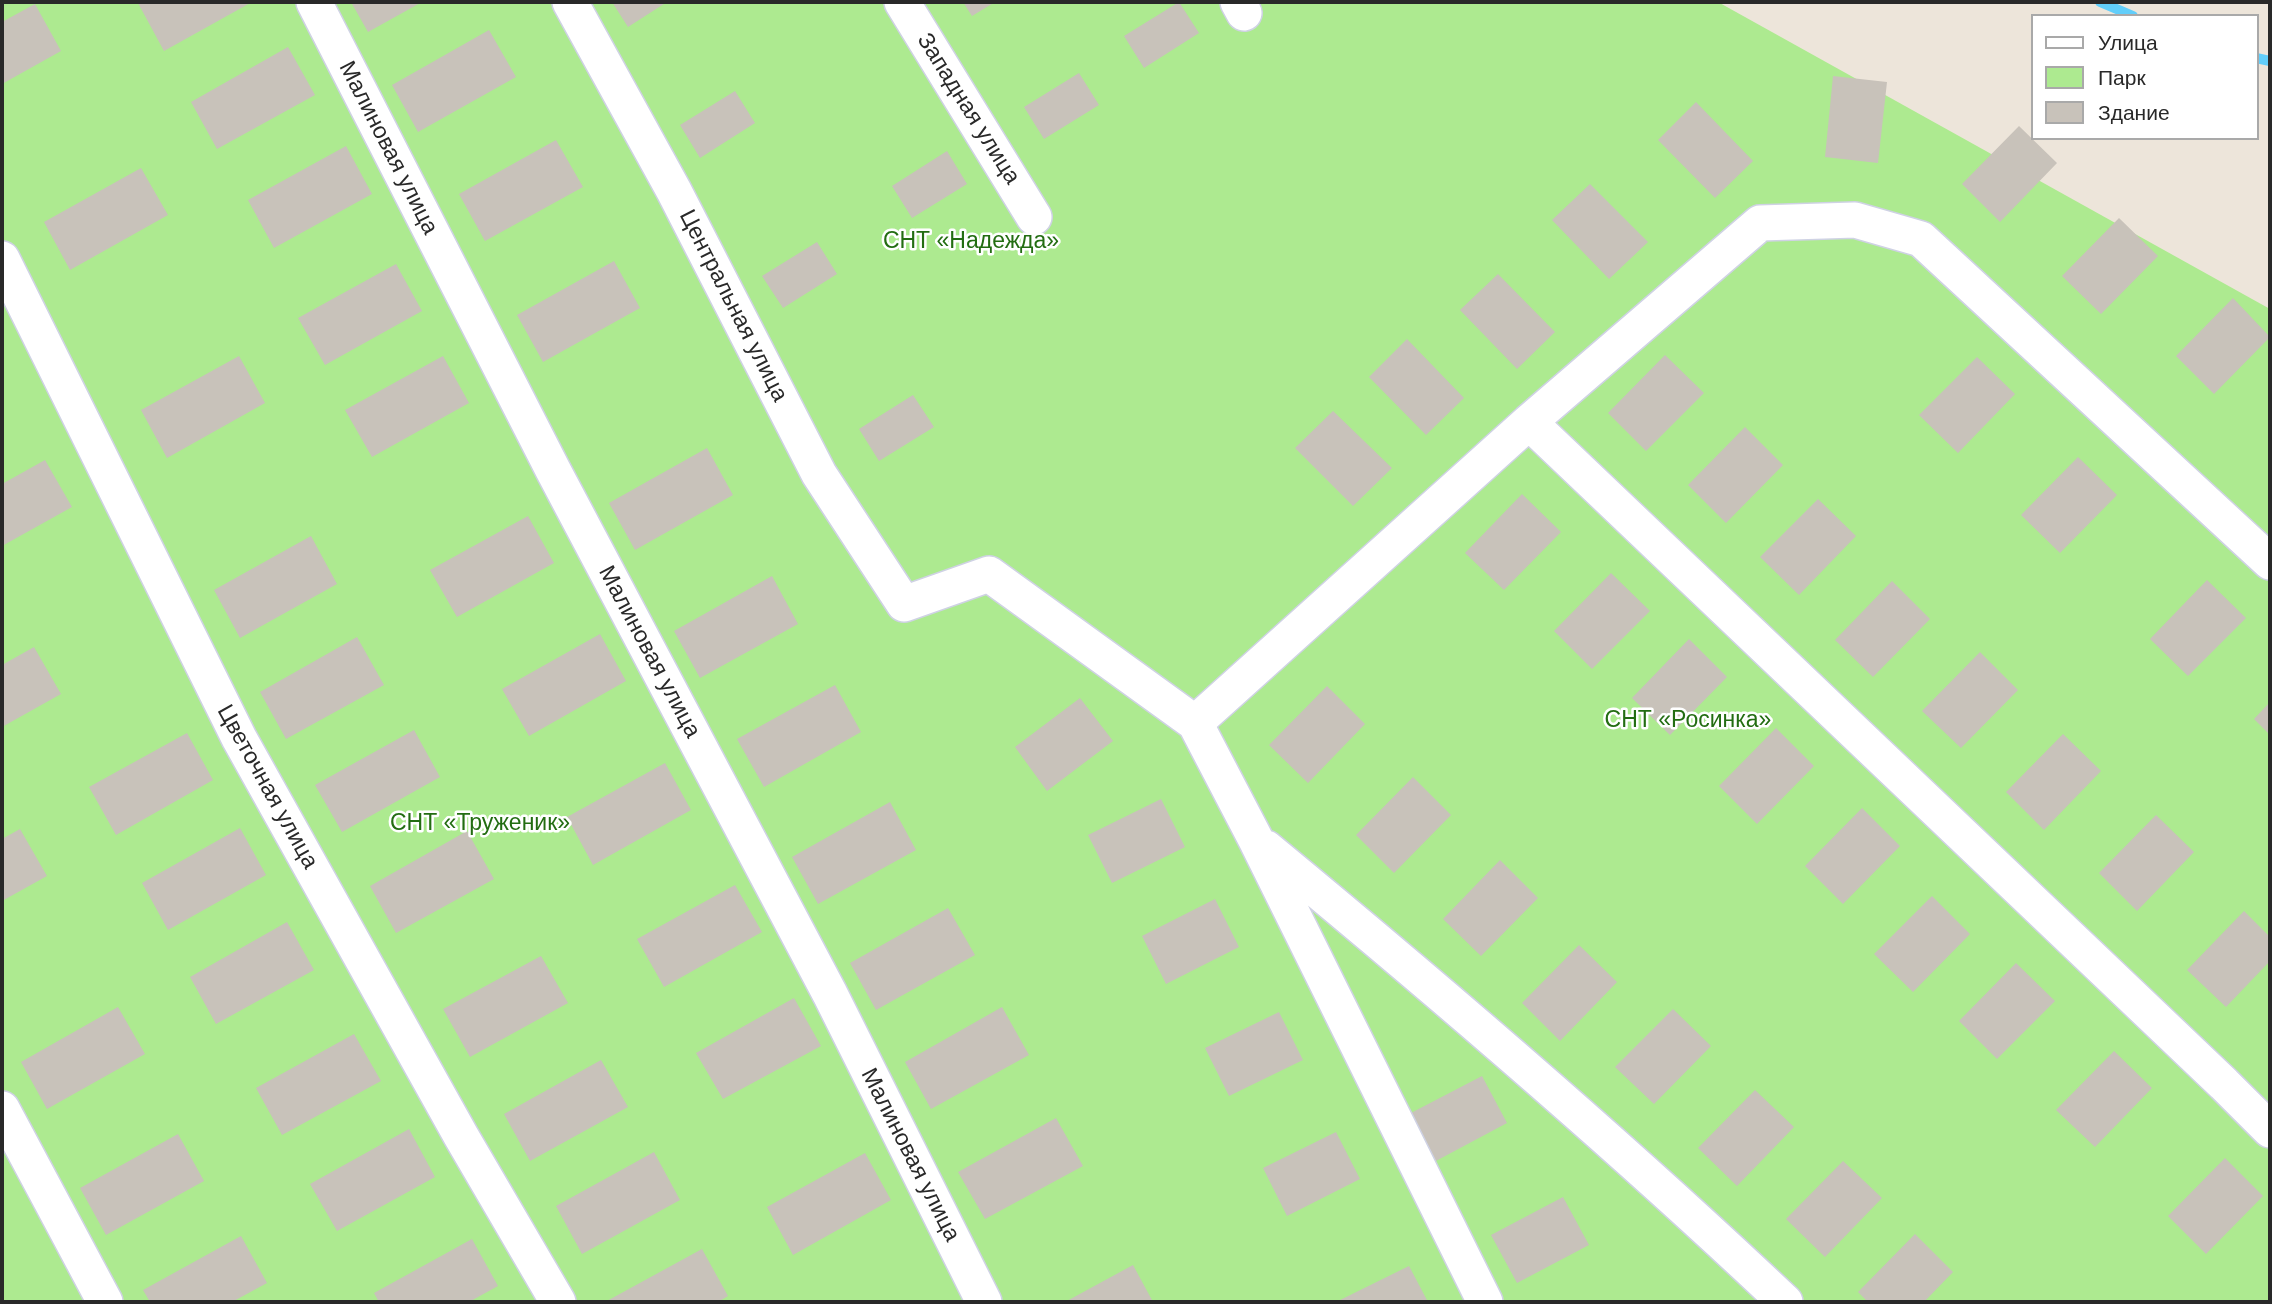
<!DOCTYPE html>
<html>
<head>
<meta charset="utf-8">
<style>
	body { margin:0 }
	#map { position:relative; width:2272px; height:1304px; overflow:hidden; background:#ede5da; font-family:Helvetica,sans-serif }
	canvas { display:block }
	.frame { position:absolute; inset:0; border:4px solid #292929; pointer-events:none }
	.legend { position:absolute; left:2031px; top:14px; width:228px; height:126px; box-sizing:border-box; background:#fff; border:2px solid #a9a9a9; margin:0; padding:9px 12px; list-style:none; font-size:21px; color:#292929 }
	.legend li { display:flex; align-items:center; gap:14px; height:35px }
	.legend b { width:35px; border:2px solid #a9a9a9 }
</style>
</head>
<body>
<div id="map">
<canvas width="2272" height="1304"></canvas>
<div class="frame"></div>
<ul class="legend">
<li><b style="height:9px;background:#fff"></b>Улица</li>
<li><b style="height:19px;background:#adea90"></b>Парк</li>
<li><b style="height:19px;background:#c8c2ba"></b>Здание</li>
</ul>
</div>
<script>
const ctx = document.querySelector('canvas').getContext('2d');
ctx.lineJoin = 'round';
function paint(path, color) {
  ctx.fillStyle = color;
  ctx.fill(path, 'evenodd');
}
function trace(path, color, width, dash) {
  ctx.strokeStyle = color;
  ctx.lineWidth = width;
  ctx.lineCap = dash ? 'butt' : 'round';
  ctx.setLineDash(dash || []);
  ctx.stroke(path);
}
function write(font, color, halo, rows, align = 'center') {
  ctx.font = font + ' Helvetica,sans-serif';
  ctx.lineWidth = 5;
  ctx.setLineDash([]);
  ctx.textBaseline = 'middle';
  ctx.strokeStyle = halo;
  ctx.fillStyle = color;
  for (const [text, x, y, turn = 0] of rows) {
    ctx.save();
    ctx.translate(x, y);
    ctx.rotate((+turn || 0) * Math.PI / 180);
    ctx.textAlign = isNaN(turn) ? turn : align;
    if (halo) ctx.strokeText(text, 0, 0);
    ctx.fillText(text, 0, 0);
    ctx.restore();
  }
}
paint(new Path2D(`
	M2,2H1718L2270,309V1302H2Z`), '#adea90');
trace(new Path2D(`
	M2100,2L2133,16
	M2256,58L2270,61`), '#62cefa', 10);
paint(new Path2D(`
	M141,2H252L164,51L138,3Z
	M351,2H422L368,32Z
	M612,2H667L628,27Z
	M963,2H995L972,16Z
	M1179,2L1199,33L1144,68L1124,36Z
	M35,4L61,51L2,84V22Z
	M489,30L516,77L418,132L392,85Z
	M288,47L315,95L217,149L191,102Z
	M1079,73L1099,105L1044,139L1024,107Z
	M1833,76L1887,82L1878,163L1825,157Z
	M735,91L755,123L700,158L680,125Z
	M1696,102L1753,161L1715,198L1658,140Z
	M2019,126L2057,163L2000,222L1962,184Z
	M556,140L583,187L485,241L459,194Z
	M346,146L372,194L274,248L248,200Z
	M947,151L967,184L912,218L892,186Z
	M141,168L168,215L70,270L44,222Z
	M1590,184L1648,242L1609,279L1552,220Z
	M2119,218L2158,256L2101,314L2062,276Z
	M817,242L837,274L783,308L762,276Z
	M614,261L640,308L543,362L517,315Z
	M396,264L422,311L325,365L298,318Z
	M1498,274L1555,332L1517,369L1460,310Z
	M2233,298L2270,337L2214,394L2176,356Z
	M1407,339L1464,398L1426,435L1369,377Z
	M1665,355L1704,393L1646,451L1608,413Z
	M239,356L265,403L167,458L141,410Z
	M443,356L469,403L372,457L345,410Z
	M1977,357L2015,394L1958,453L1919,415Z
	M913,395L934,427L879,461L859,429Z
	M1333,411L1392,468L1353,506L1295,448Z
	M1745,427L1783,465L1726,523L1688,485Z
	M707,448L733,495L635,550L609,503Z
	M2078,457L2117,495L2060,553L2021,515Z
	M45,460L72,507L2,546V484Z
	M1522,494L1561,532L1504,590L1465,553Z
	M1818,499L1856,536L1799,595L1760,557Z
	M528,516L554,563L457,617L430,570Z
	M311,536L337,584L240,638L214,590Z
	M1611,573L1650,611L1592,669L1554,631Z
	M772,576L798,624L700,678L674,631Z
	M2207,580L2246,618L2188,676L2150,639Z
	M1892,581L1930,619L1873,677L1835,640Z
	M600,634L626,681L529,736L502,689Z
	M357,637L384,685L286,739L260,692Z
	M1689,639L1727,677L1670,735L1632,698Z
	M34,647L61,694L2,727V665Z
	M1980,652L2018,690L1961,748L1922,711Z
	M835,685L861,732L764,787L737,739Z
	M1327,686L1365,724L1308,783L1269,745Z
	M1080,698L1113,741L1047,791L1015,747Z
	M2270,702V735L2254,719Z
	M1776,728L1814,766L1757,824L1719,786Z
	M414,730L440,777L342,832L315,785Z
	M187,733L213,780L116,835L89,787Z
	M2063,734L2101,771L2044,830L2006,792Z
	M665,763L691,810L593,865L567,817Z
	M1413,777L1451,815L1394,873L1356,835Z
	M1161,799L1185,847L1112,883L1088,835Z
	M890,802L916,850L818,904L792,857Z
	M1862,808L1900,846L1843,904L1805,866Z
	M2156,815L2194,852L2137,911L2099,873Z
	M240,828L266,875L168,930L142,883Z
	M20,829L47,876L2,901V839Z
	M467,831L494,879L396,933L370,886Z
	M1500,860L1538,898L1481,956L1443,919Z
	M735,885L762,932L664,987L637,939Z
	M1932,896L1970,934L1913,992L1874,954Z
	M1215,899L1239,947L1166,984L1142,936Z
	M948,908L975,955L876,1010L850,963Z
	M2244,911L2270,937V961L2226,1007L2187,970Z
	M287,922L314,970L216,1024L190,977Z
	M1579,945L1617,982L1560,1041L1522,1003Z
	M541,956L568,1003L470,1057L443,1009Z
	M2016,963L2055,1001L1997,1059L1959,1021Z
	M794,998L821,1046L723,1099L696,1053Z
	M118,1007L145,1054L47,1109L21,1062Z
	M1002,1007L1029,1055L931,1109L905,1062Z
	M1673,1009L1711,1046L1654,1104L1615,1067Z
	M1279,1012L1303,1060L1229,1096L1205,1048Z
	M354,1034L381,1081L282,1135L256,1088Z
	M2114,1051L2152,1088L2095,1147L2056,1110Z
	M601,1060L628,1107L530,1161L504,1114Z
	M1482,1076L1507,1123L1434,1162L1409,1114Z
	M1755,1090L1794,1127L1737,1186L1698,1148Z
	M1056,1118L1083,1166L985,1219L958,1172Z
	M409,1129L435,1177L337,1231L310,1184Z
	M1336,1132L1360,1179L1287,1216L1263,1168Z
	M178,1134L204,1181L106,1235L80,1188Z
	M654,1152L680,1200L582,1254L556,1206Z
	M865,1153L891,1200L793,1255L767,1207Z
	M2225,1158L2263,1196L2206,1254L2168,1216Z
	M1843,1161L1882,1198L1825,1257L1786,1219Z
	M1563,1197L1589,1245L1517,1283L1491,1235Z
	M1915,1234L1953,1272L1924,1302H1868L1858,1292Z
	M241,1236L267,1283L232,1302H150L143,1290Z
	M472,1239L498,1286L469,1302H379L374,1293Z
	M702,1249L728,1296L718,1302H605Z
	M1133,1265L1153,1302H1065Z
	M1409,1266L1428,1302H1336Z`), '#c8c2ba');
const minor = new Path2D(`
	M314,2L553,470L830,994L984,1302
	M570,2L674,191L819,474L904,604L989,574L1195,723L1256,840L1485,1302
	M902,2L1034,217
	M1238,2L1244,13
	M2,259L239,738L461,1136L558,1302
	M1529,422L2224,1084L2270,1130
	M1195,723L1529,422L1760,223L1855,220L1921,239L2270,562
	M1266,848C1443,994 1619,1145 1785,1302
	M2,1109L105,1302`);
trace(minor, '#cfd2e4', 38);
trace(minor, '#fff', 35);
write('23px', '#292929', '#fff', [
	["Западная улица",968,109,58],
	["Малиновая улица",388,148,63],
	["Центральная улица",733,306,63],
	["Малиновая улица",649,652,62],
	["Цветочная улица",267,787,61],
	["Малиновая улица",910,1155,63]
]);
write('23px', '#236d12', '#fff', [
	["СНТ «Надежда»",971,242],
	["СНТ «Росинка»",1688,721],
	["СНТ «Труженик»",480,824]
]);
</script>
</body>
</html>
